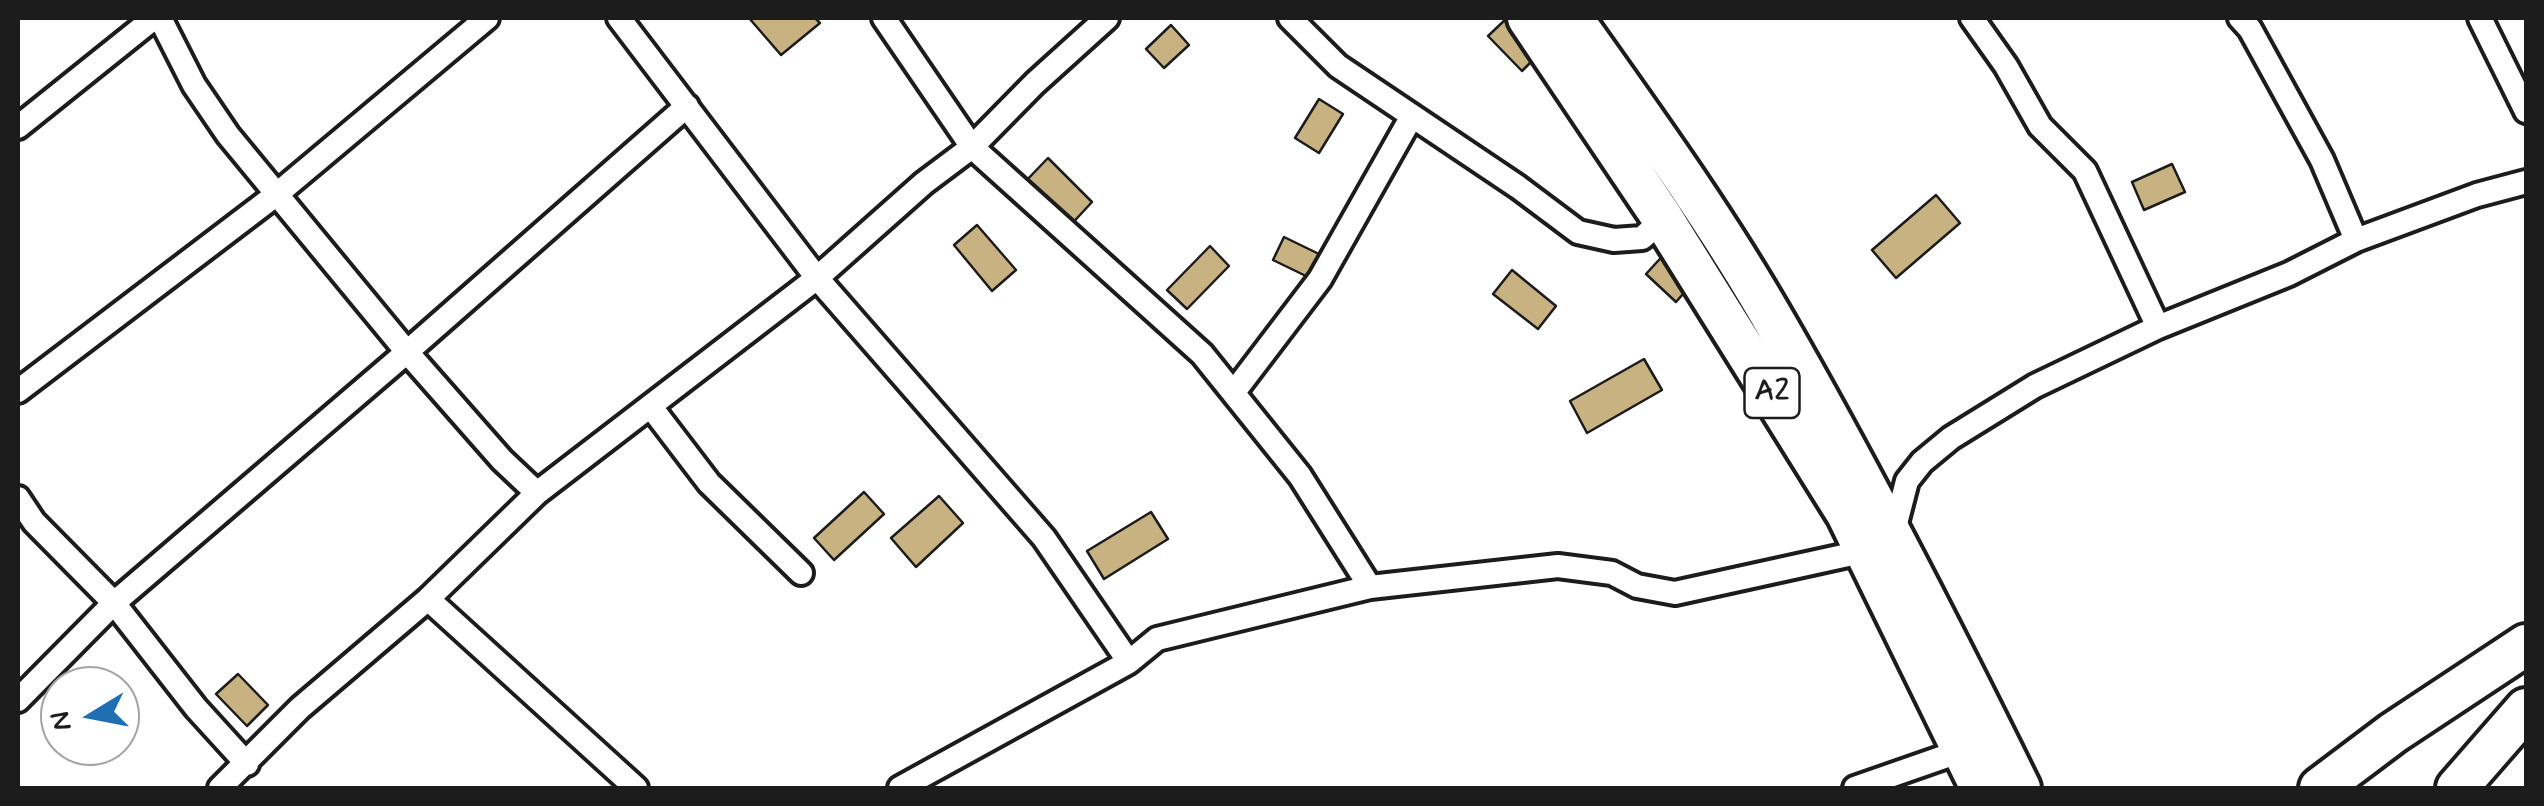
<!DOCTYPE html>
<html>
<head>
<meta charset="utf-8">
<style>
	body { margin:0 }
	#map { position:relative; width:2544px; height:806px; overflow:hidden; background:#fff; font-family:Mynerve,sans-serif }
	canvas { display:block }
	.frame { position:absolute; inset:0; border:20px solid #1c1c1c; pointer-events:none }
	.north { position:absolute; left:40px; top:666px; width:100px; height:100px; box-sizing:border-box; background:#fff; border:2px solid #a4a4a4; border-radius:50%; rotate:260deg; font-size:28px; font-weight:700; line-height:40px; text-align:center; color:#1c1c1c }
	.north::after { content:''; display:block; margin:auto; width:35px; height:45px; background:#1f6fb2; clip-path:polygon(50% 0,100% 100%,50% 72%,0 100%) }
</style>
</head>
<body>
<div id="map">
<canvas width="2544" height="806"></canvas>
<div class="frame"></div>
<div class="north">N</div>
</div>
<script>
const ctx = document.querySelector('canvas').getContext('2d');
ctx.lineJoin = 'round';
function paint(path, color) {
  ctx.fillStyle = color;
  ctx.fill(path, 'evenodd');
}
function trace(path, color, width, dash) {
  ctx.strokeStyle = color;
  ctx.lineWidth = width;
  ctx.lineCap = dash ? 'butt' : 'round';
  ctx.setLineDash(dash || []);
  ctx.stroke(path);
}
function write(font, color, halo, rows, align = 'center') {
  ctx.font = font + ' Mynerve,sans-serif';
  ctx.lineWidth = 9;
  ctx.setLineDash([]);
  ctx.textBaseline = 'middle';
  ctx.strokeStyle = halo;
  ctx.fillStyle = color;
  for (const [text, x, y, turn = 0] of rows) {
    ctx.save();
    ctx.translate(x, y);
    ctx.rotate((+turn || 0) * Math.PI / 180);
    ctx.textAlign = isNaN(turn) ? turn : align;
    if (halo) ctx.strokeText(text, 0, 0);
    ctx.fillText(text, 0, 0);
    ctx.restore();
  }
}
const building = new Path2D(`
	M749,18H815L820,23L781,55Z
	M1507,18L1541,52L1522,71L1488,36Z
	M1171,25L1189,45L1164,68L1146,49Z
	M1319,99L1343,114L1319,153L1295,138Z
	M1048,158L1092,202L1067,229L1022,185Z
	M2172,164L2185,192L2144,210L2132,182Z
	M1936,195L1960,223L1896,278L1872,250Z
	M977,225L1016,270L992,291L954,245Z
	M1284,237L1319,254L1308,277L1273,260Z
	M1210,246L1229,266L1187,309L1167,290Z
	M1668,250L1698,277L1676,302L1646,274Z
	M1512,270L1556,306L1538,329L1493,294Z
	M1644,359L1662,390L1587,433L1570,401Z
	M864,492L884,514L834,560L814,538Z
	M939,496L963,523L916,567L891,538Z
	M1151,512L1168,539L1104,579L1087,551Z
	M238,674L268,705L247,726L216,694Z`);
paint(building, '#c9b281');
trace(building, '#1c1c1c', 2.5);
const street = new Path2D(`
	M160,18L194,85L228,135L407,352L502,460L537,493
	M619,18L817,278L1044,538L1129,662
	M884,18L972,147L1202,354L1300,476L1370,587
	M1290,18L1338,66L1518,187L1578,232L1614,240L1642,238L1663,219
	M1972,18L2006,66L2040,126L2085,171L2158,327
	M2240,18L2250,29L2322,160L2356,240
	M2480,18L2526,111
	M18,127L154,18
	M18,391L277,194L487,18
	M1234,392L1320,279L1412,116
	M651,407L709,483L801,573
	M18,498L34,522L114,603L196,708L247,764
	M1893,535L1907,481L1922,462L1951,438L2035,386L2158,327L2289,274L2356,240L2477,195L2526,182
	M428,599L636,788
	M18,700L114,603L407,352L687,106
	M220,788L300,708L428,599L537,493L817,278L924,183L972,147L1035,83L1107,18
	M900,788L1129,662L1157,639L1370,587L1558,566L1612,573L1637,586L1675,593L1866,551
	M1855,788L1964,750`);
const highway = new Path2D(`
	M1528,18L1663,219L1847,514L1981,788
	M1572,18C1643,118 1716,219 1777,326C1864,477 1943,632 2020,788
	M2320,788L2393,733L2526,645
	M2457,788L2526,709`);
trace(street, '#1c1c1c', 30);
trace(highway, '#1c1c1c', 48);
trace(street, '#fff', 22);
trace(highway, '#fff', 40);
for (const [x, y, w] of [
	[1772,393,55]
]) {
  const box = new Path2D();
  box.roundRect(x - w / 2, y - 25, w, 50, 8);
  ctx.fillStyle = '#fff';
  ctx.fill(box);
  trace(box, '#1c1c1c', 2.5);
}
write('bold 30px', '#1c1c1c', null, [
	["A2",1772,393]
]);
</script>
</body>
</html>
